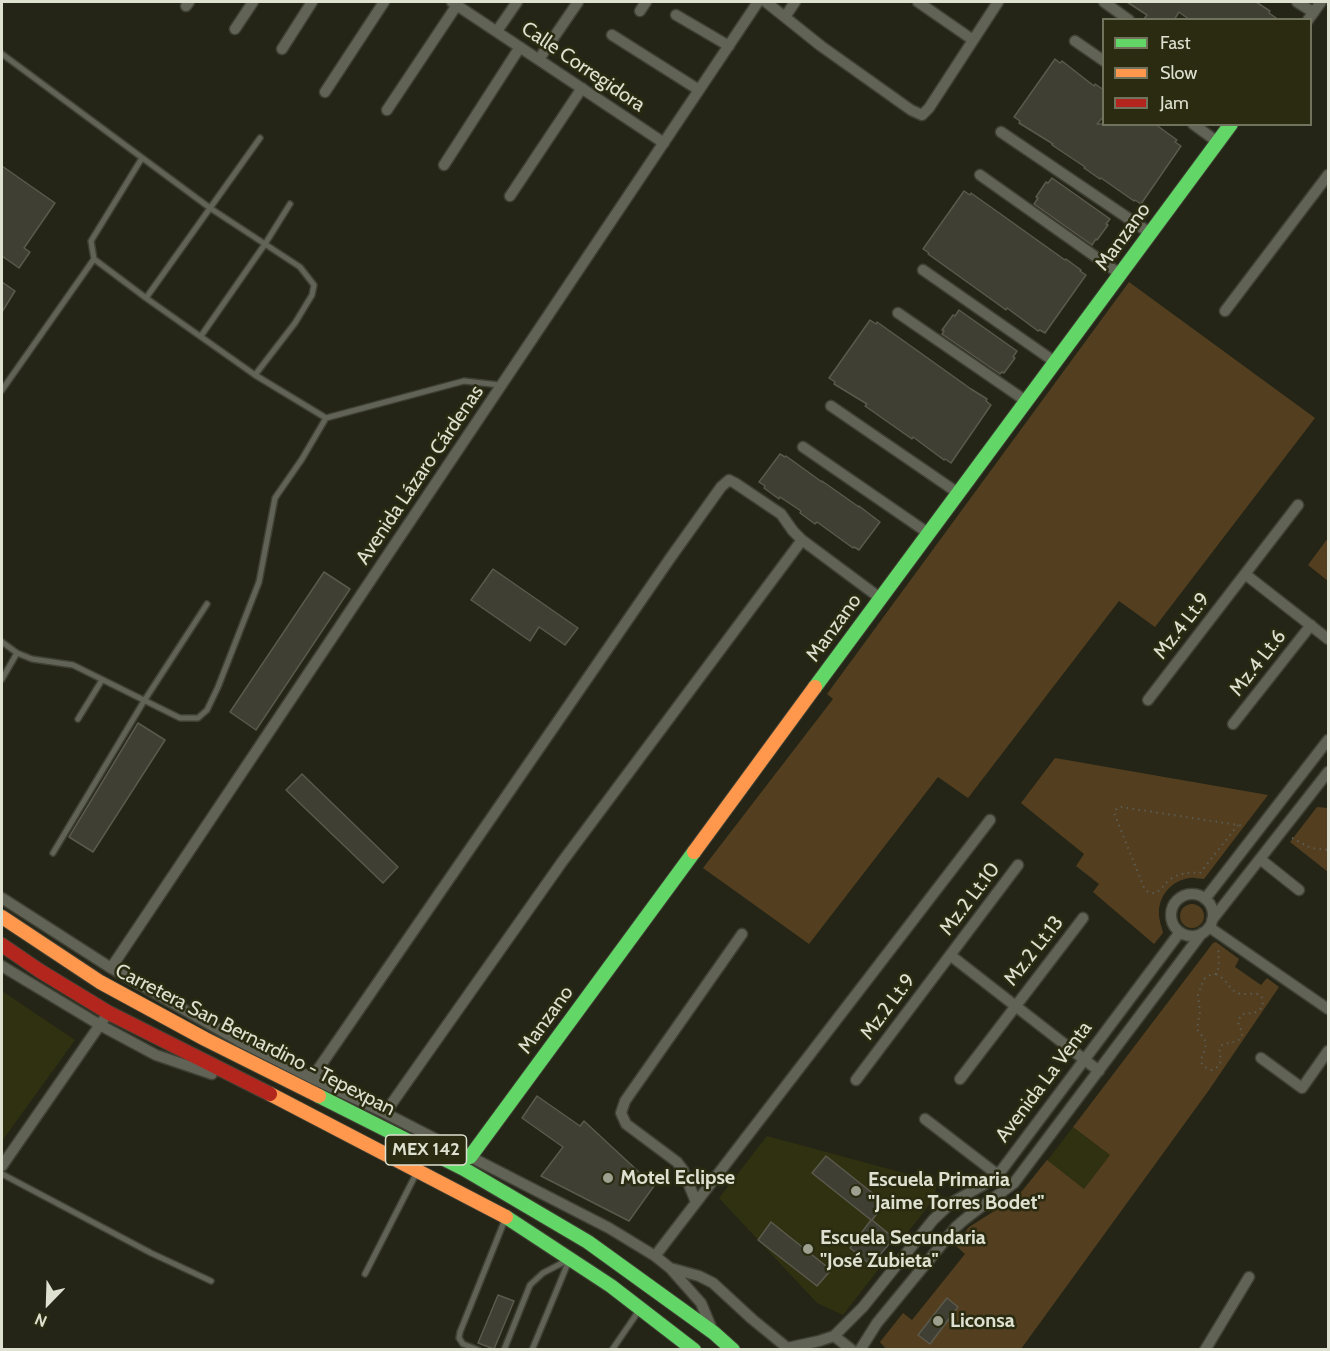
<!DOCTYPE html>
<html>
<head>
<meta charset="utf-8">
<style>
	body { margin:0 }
	#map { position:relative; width:1330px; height:1351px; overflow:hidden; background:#242516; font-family:Cabin,sans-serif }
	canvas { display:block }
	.frame { position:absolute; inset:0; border:3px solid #dee0d0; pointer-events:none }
	.legend { position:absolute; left:1102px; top:18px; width:210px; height:108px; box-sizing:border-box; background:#2a2b10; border:2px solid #72735d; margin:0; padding:8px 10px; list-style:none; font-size:18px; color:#dee0d0 }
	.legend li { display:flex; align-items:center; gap:12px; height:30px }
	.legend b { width:30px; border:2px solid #72735d }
	.north { position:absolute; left:18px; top:1273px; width:60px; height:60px; -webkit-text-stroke:4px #2a2b10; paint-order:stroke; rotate:203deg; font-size:16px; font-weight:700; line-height:24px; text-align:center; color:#dee0d0 }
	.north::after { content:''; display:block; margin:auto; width:21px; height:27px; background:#dee0d0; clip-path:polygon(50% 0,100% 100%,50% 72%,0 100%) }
</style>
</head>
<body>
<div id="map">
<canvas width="1330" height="1351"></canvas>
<div class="frame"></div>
<ul class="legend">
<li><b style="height:8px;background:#63d668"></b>Fast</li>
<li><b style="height:8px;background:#ff974d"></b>Slow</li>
<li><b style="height:8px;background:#b3261e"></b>Jam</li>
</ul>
<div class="north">N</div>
</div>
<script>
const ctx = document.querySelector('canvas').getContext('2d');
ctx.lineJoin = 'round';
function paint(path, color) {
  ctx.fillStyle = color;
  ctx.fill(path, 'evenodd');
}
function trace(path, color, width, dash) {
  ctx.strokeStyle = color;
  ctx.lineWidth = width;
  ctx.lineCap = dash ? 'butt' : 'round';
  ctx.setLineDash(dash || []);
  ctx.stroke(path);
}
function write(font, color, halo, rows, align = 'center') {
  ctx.font = font + ' Cabin,sans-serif';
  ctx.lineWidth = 5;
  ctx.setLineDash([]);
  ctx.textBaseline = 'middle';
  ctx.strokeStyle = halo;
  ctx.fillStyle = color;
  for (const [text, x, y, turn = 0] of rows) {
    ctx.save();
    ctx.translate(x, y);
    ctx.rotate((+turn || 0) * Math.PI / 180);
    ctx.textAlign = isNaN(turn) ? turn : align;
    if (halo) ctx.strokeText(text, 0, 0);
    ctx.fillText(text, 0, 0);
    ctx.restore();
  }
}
paint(new Path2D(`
	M2,991L75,1040L2,1141Z
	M1073,1127L1110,1155L1084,1189L1047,1161Z
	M767,1136L937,1182L934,1199L908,1232L894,1238L872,1265L878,1270L843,1315L817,1303L719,1198Z`), '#303111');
paint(new Path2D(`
	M1129,282L1315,418L1155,627L1119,601L968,798L938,777L809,944L703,868L833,699L827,694Z
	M1328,538V581L1308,565Z
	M1055,758L1268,795L1204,879C1199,879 1194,877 1190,878C1172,880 1158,896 1159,914C1159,921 1162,927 1163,933L1154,944L1093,892L1099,884L1076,866L1084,854L1021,803Z
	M1317,807L1328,808V872L1290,842Z
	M1180 916a12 12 0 1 1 24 0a12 12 0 1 1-24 0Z
	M1216,942L1239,959L1235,967L1261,985L1267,978L1279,987L1209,1090L1021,1349H886L880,1342L903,1313L912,1320L965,1254L955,1245L969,1227L1007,1203L1022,1191L1047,1160L1084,1189L1110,1155L1073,1127L1213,943Z`), '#533f20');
const building = new Path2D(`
	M1127,2H1256L1270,11L1269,13L1279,20H1190L1179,12L1174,20H1143L1147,15Z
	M1055,59L1060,63L1062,61L1094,86L1095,84L1104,90V116L1097,124H1155L1177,140L1175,142L1181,146L1141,204L1135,200L1134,201L1101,178L1100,179L1084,168L1085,167L1052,145L1053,144L1019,123L1020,121L1014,117Z
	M2,166L55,203L24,248L30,252L19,268L2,256Z
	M1052,178L1110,219L1106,224L1108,225L1097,240L1096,239L1092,245L1034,204L1038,198L1036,197L1046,182L1048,183Z
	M964,191L970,195L971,193L995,210L1065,260L1066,259L1081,270L1080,271L1086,275L1045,333L1040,330L1038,331L1007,308L1006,310L995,302L928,254L929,253L923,249Z
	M2,282L15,291L2,312Z
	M959,310L1017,351L1013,357L1015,358L1004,373L1002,372L1000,374L942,334L944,331L942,330L953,315L955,316Z
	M870,320L876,324L877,322L901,339L971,389L987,399L986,401L991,405L951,463L945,459L944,460L913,437L912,439L902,432L865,406L867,404L834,384L835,382L829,378Z
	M780,454L785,457L786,456L822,482V481L859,507V506L880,522L859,550L854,547L853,548L817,522L815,524L800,513L801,511L780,497L779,499L764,488L765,486L759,482Z
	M493,569L578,628L565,645L539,627L530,641L471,600Z
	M324,572L350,589L256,730L230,712Z
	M138,723L165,740L93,852L69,837Z
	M302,774L398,867L383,883L286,790Z
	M537,1096L580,1126L584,1121L654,1186L629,1221L541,1176L563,1147L522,1118Z
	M826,1156L885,1203L872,1220L894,1238L875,1261L870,1258L867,1262L850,1248L871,1220L812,1173Z
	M771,1222L831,1270L817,1286L758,1240Z
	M498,1295L514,1301L494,1349L478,1343Z
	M947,1298L958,1307L930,1344L918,1335Z`);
paint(building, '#403f33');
trace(building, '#5a594c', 1.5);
const lane = new Path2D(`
	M2,54L210,208L300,267L314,285L312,295L295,323L255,375
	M142,158L91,241L94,259L146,298L255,375L326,418L464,381L500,385
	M146,298L260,138
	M201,336L265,244L290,204
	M2,390L94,259
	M2,642L17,653L32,659L73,665L180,718H198L207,710L218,687L259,582L275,498L302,459L326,418
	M2,679L17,653
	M78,719L102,680
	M53,853L144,701L207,604
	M2,1174L151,1253L211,1281
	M365,1274L415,1176
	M478,1350L463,1344L459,1338L460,1332L504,1222
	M504,1350L530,1285L543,1273L566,1261
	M532,1350L568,1263
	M612,1350L638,1312`);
const street = new Path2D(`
	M452,2L664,143
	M766,2L821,46L911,110L922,115L929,108L998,2
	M918,2L973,40
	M1104,2L1129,20
	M1297,2L1313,12
	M186,6L189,2
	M640,11L646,2
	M676,15L729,46
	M785,17L795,2
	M1308,20L1321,2
	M235,29L253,2
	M497,31L517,2
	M612,35L699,90
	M1075,41L1104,61
	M282,49L312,2
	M539,59L578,2
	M325,92L384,2
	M387,110L457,5
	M1193,124L1219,143
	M1001,132L1150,233
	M444,165L520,47
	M980,175L1120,274
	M510,196L582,88
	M923,270L1055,362
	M1225,311L1328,175
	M898,313L1026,401
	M831,406L958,493
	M803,447L928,533
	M1245,574L1328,639
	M1148,700L1298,505
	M1233,724L1311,625
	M1260,859L1299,890
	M1171 915a21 21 0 1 1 42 0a21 21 0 1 1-42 0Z
	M2,898L111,968L239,1041L312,1078L385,1113L609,1228L655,1256L670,1268L701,1303L711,1327
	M1205,899L1328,740
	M1212,920L1328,772
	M1209,927L1328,1009
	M950,955L1099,1071
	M2,966L100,1025L156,1055L212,1074
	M111,968L758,2
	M1261,1058L1302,1088L1328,1051
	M312,1078L671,557L721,487L729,480L735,483L781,514L793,531L802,540L880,598
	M960,1079L1083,918
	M856,1080L1018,865
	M385,1113L562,862L802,540
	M925,1119L998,1175
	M2,1166L104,1019
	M696,1202L683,1170L677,1162L626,1124L621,1113L625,1101L742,934
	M655,1256L990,820
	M670,1268L699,1276L713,1283L752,1319L790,1350
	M834,1336L852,1350
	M787,1348L819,1341L834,1336L863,1307L933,1220L951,1203L985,1184L998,1175L1180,932
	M860,1350L877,1323L956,1227C974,1210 995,1198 1014,1183L1202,933
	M1205,1350L1249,1277`);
const fast = new Path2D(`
	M815,687L1231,124
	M319,1096L464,1169L588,1242L714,1333L733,1350
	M470,1157L694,852
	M506,1217L611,1286L694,1350`);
const slow = new Path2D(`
	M694,852L815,687
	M2,917L100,982L205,1039L319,1096
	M270,1094L506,1217`);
const jam = new Path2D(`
	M2,945L40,971L109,1013L270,1094`);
trace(lane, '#3f4034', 8);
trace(street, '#3f4034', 13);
trace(fast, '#3f4034', 16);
trace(slow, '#3f4034', 16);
trace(jam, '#3f4034', 16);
trace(new Path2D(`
	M1238,825L1200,873C1190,872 1181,873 1172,878C1161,885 1159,899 1145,890L1114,813L1117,808L1121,807L1238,825L1245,826
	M1292,838L1311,848L1328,850
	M1216,974C1227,979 1228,989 1238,993C1246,997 1261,988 1263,1001C1263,1005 1262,1008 1259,1010C1254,1015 1247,1012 1241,1015L1238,1022C1240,1031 1247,1035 1236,1042C1203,1044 1234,1061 1212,1070C1190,1063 1209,1054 1205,1041C1204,1037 1199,1033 1197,1029L1200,1012L1198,995L1204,979L1212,974H1216C1220,966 1219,961 1218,952L1220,949
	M763,1350L765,1348L766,1350`), '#5b5c52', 2, [1.5, 4.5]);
trace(lane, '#626357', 5);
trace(street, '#626357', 10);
trace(fast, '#63d668', 14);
trace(slow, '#ff974d', 14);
trace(jam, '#b3261e', 14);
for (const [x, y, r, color] of [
	[608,1178,6,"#9d9f8f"],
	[856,1191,6,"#9d9f8f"],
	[808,1249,6,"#9d9f8f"],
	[938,1321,6,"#9d9f8f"]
]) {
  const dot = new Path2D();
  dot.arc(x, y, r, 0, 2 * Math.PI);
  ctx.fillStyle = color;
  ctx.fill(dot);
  trace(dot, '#2a2b10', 2);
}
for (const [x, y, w] of [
	[426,1150,81]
]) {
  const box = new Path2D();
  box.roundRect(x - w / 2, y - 15, w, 30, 4.5);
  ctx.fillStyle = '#2a2b10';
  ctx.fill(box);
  trace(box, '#dee0d0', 1.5);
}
write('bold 18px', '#dee0d0', null, [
	["MEX 142",426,1150]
]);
write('20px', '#dee0d0', '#2a2b10', [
	["Calle Corregidora",583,67,34],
	["Manzano",1123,237,-54],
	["Avenida Lázaro Cárdenas",420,475,-56],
	["Mz.4 Lt.9",1182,626,-52],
	["Manzano",834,628,-54],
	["Mz.4 Lt.6",1258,663,-52],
	["Mz.2 Lt.10",970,899,-53],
	["Mz.2 Lt.13",1034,951,-52],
	["Mz.2 Lt.9",888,1007,-53],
	["Manzano",546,1020,-54],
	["Carretera San Bernardino - Tepexpan",255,1040,27],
	["Avenida La Venta",1044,1082,-53]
]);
write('bold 20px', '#dee0d0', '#2a2b10', [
	["Motel Eclipse",620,1178],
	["Escuela Primaria",868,1180],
	["\"Jaime Torres Bodet\"",868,1203],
	["Escuela Secundaria",820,1238],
	["\"José Zubieta\"",820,1261],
	["Liconsa",950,1321]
], 'left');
</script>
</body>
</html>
